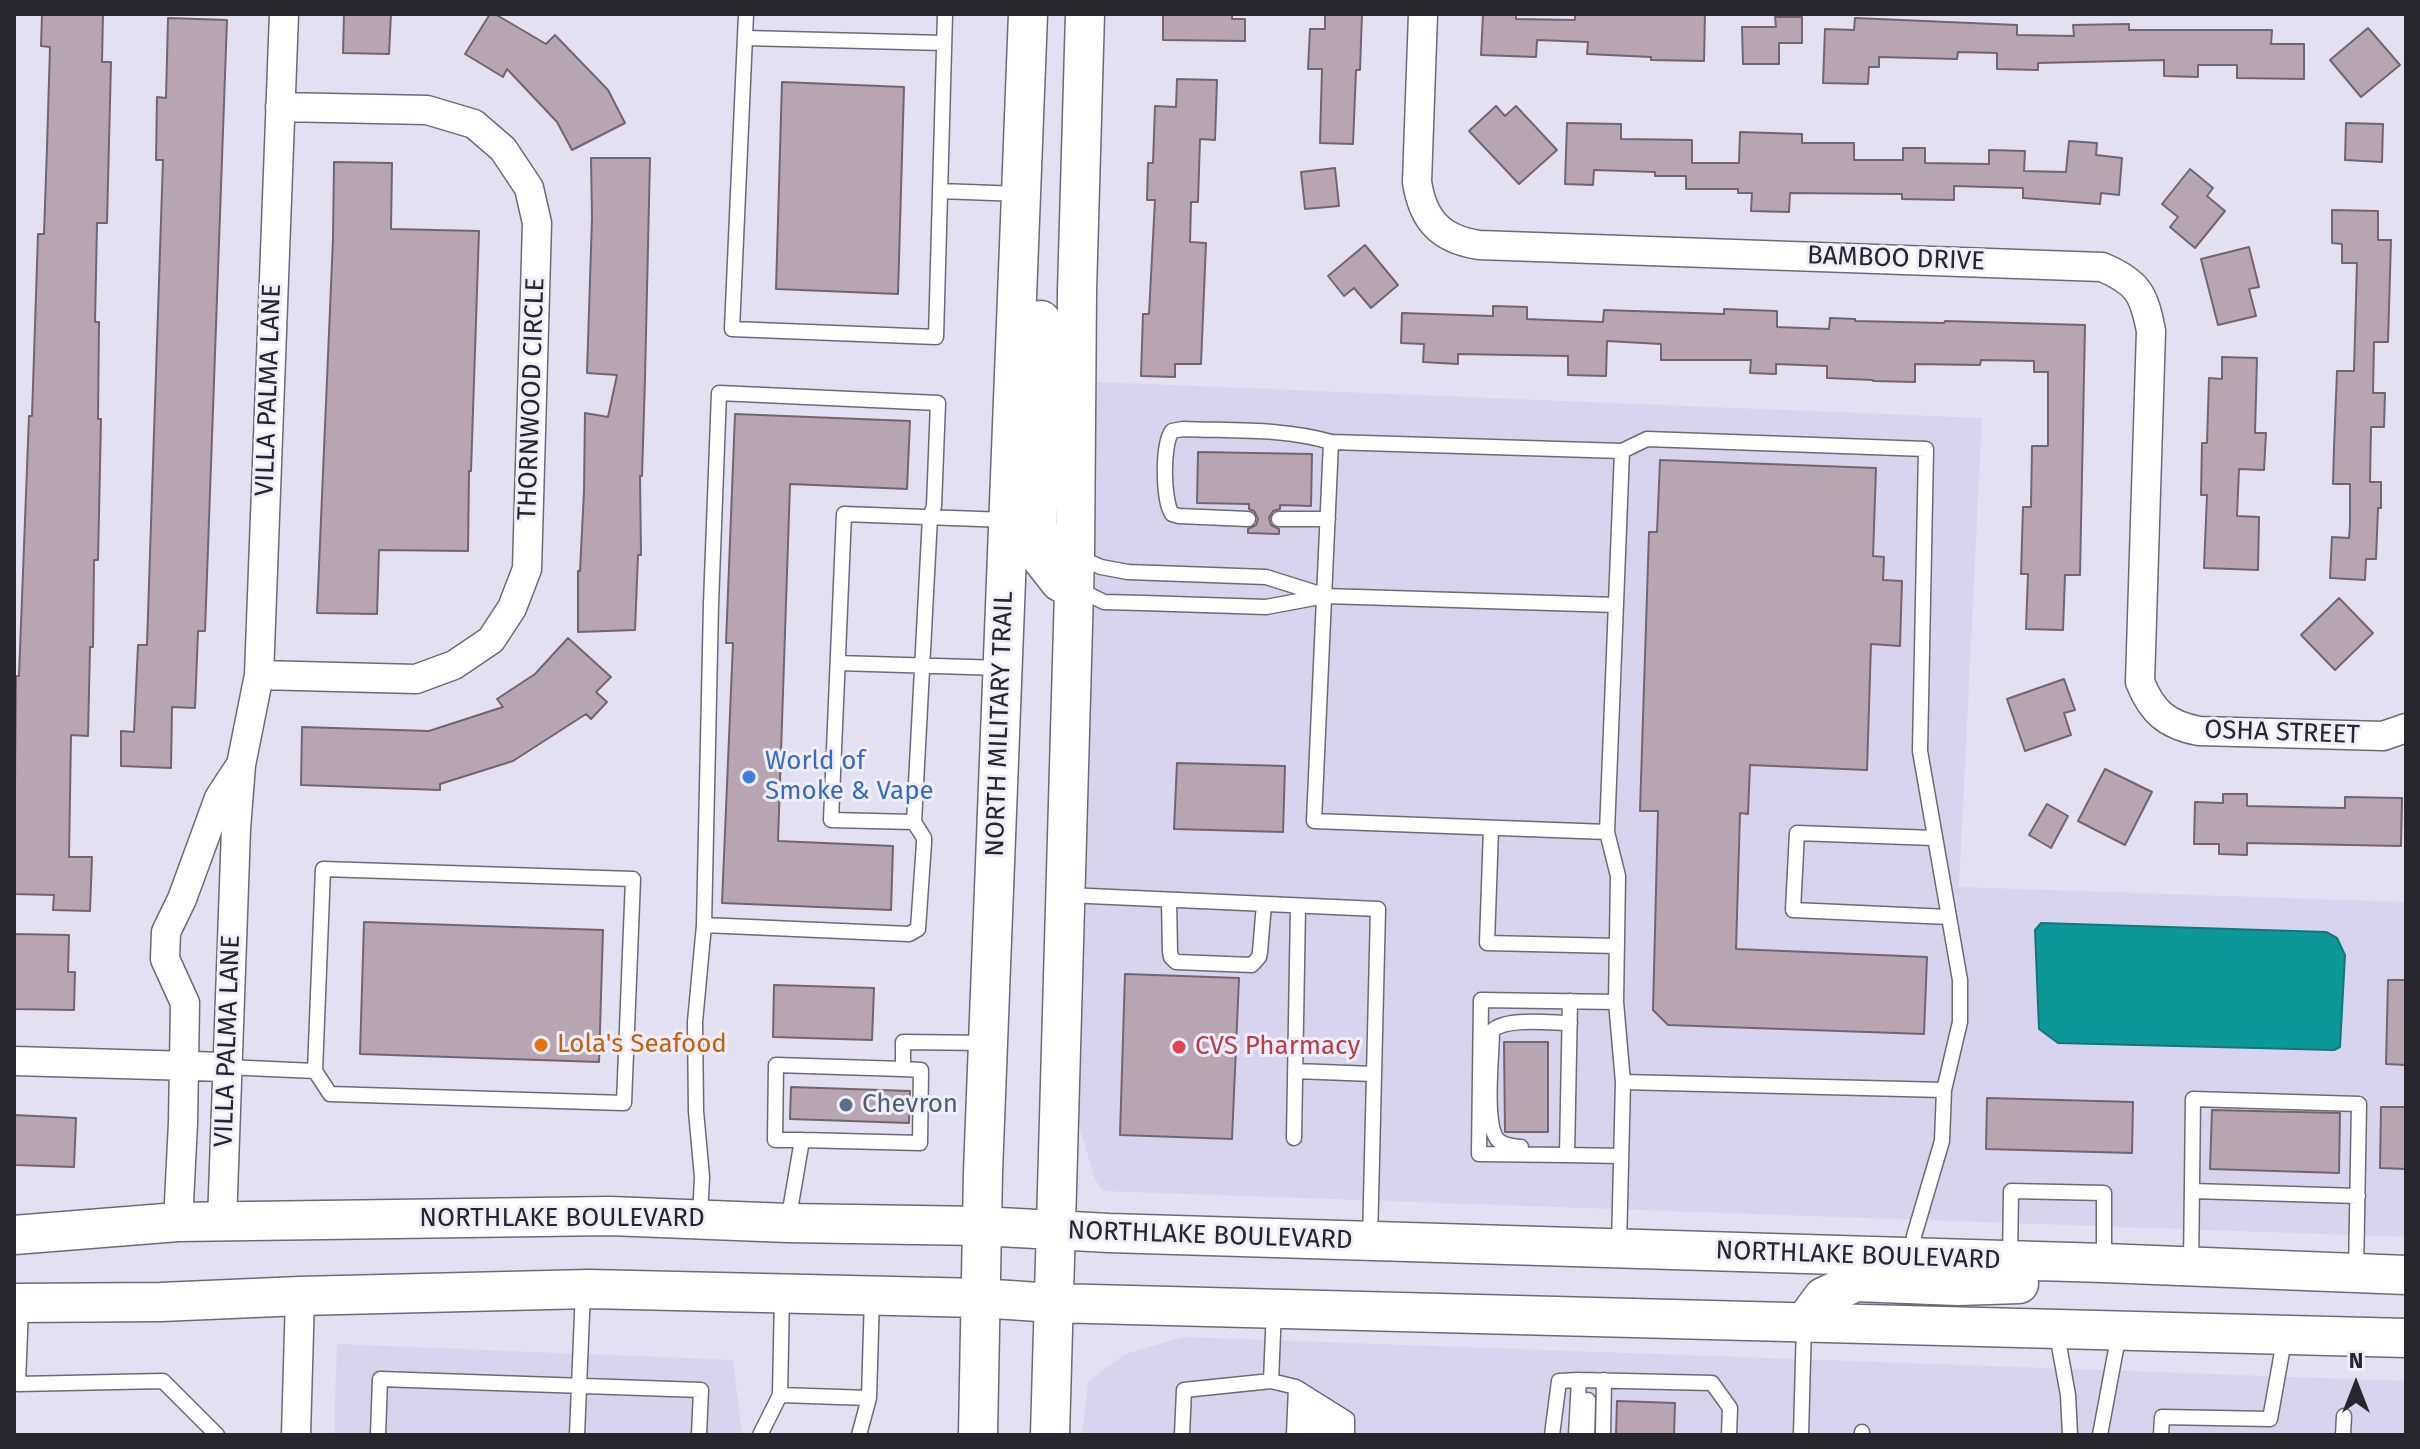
<!DOCTYPE html>
<html>
<head>
<meta charset="utf-8">
<style>
	body { margin:0 }
	#map { position:relative; width:2420px; height:1449px; overflow:hidden; background:#e3e0f2; font-family:"Fira Sans",sans-serif }
	canvas { display:block }
	.frame { position:absolute; inset:0; border:16px solid #27262d; pointer-events:none }
	.north { position:absolute; left:2316px; top:1345px; width:80px; height:80px; -webkit-text-stroke:6px #f0eefc; paint-order:stroke; rotate:0deg; font-size:22px; font-weight:700; line-height:32px; text-align:center; color:#27262d }
	.north::after { content:''; display:block; margin:auto; width:28px; height:36px; background:#27262d; clip-path:polygon(50% 0,100% 100%,50% 72%,0 100%) }
</style>
</head>
<body>
<div id="map">
<canvas width="2420" height="1449"></canvas>
<div class="frame"></div>
<div class="north">N</div>
</div>
<script>
const ctx = document.querySelector('canvas').getContext('2d');
ctx.lineJoin = 'round';
function paint(path, color) {
  ctx.fillStyle = color;
  ctx.fill(path, 'evenodd');
}
function trace(path, color, width, dash) {
  ctx.strokeStyle = color;
  ctx.lineWidth = width;
  ctx.lineCap = dash ? 'butt' : 'round';
  ctx.setLineDash(dash || []);
  ctx.stroke(path);
}
function write(font, color, halo, rows, align = 'center') {
  ctx.font = font + ' "Fira Sans",sans-serif';
  ctx.lineWidth = 6;
  ctx.setLineDash([]);
  ctx.textBaseline = 'middle';
  ctx.strokeStyle = halo;
  ctx.fillStyle = color;
  for (const [text, x, y, turn = 0] of rows) {
    ctx.save();
    ctx.translate(x, y);
    ctx.rotate((+turn || 0) * Math.PI / 180);
    ctx.textAlign = isNaN(turn) ? turn : align;
    if (halo) ctx.strokeText(text, 0, 0);
    ctx.fillText(text, 0, 0);
    ctx.restore();
  }
}
paint(new Path2D(`
	M1097,382L1982,418L1959,887L2406,902V1237L1103,1191L1095,1179L1079,1125Z
	M1184,1337L2406,1381V1435H1082L1088,1382L1125,1354Z
	M337,1344L733,1360L742,1435H334Z`), '#d8d4ed');
const water = new Path2D(`
	M2041,923L2326,932L2337,938L2345,955L2340,1047L2334,1050L2058,1043L2039,1029L2035,930Z`);
paint(water, '#0c9899');
trace(water, '#147679', 2);
const building = new Path2D(`
	M42,14H103L102,62H111L107,223H97L95,322H99L98,419H101L98,560H94L93,647H90L88,736L71,735L69,857H92L90,911L53,910L54,895L14,894L16,676H19L29,416H32L38,234H44L47,147L50,47L41,46Z
	M344,14H391L389,54L343,53Z
	M490,14H495L546,44L555,35L608,90L625,123L572,150L557,122L507,69L503,77L465,54Z
	M1163,14H1232V19H1245V41L1163,40Z
	M1325,14H1362L1360,70H1356L1353,144L1320,143L1322,69H1308L1310,29H1325Z
	M1483,14H1516V19L1575,20V14H1705L1704,61L1651,60V57L1587,54L1588,42L1537,40L1536,57L1481,55Z
	M1775,17H1802V43H1779V64H1743L1742,27H1776Z
	M168,18L227,20L205,631H198L195,708L172,707L171,768L121,766V731L134,732L138,645H147L163,160H156L157,97L166,98Z
	M1855,18L2017,25V35L2074,36L2073,25L2129,24V30H2272L2271,44H2304V79L2237,78V65H2198V77L2164,76V60L2038,63V70L1997,69V53L1958,52L1957,59L1879,57V67H1869L1868,84L1823,83L1825,29L1854,30Z
	M2368,28L2400,65L2361,97L2330,60Z
	M1177,79L1217,80L1215,140L1200,139L1198,202H1191L1190,242L1206,243L1201,364H1175V377L1141,376L1143,314H1149L1155,200H1147L1148,163H1153L1155,106L1176,107Z
	M782,82L904,87L898,294L776,289Z
	M1496,106L1505,116L1516,106L1557,150L1519,184L1469,131Z
	M1567,123L1621,124V139L1692,140V163H1739L1740,132L1802,134V143H1854V160H1903V148H1925V163L1989,164V150L2025,151L2024,171L2066,172L2069,141L2097,143L2096,155L2122,158L2119,195L2101,193L2100,204L2023,198V188L1954,186V200L1902,199V194L1790,193L1789,212L1751,211L1752,193H1738V189H1686V176H1655V172L1594,170L1593,185L1565,184Z
	M2346,123L2383,124L2382,162L2345,160Z
	M591,158H650L645,378L642,476H640L641,555H638L635,630L578,632V571H580L584,491L585,413L608,417L617,375L587,373L592,218Z
	M334,162L392,163L391,229L479,231L471,471H469L468,551L379,550L377,614L317,613L333,239Z
	M1335,168L1339,206L1305,209L1301,172Z
	M2190,169L2213,188L2207,196L2225,211L2195,248L2170,227L2178,217L2162,204Z
	M2332,210L2378,211V240H2391L2388,342H2374L2373,393H2385L2384,427H2371L2370,482H2381V508H2378L2376,559H2366L2365,580L2330,578L2332,537L2349,538L2350,524V484H2333L2334,448L2337,371H2354L2357,263H2342V244L2332,243Z
	M1365,245L1398,285L1371,308L1354,288L1344,296L1328,276Z
	M2249,247L2259,287L2249,289L2256,316L2218,325L2201,259Z
	M1493,306L1527,307V319L1550,320L1603,322L1604,310L1724,314V309L1777,311V327L1829,329L1830,318L1855,319V321L1944,323L1945,321L2085,325L2080,575H2065L2063,630L2026,629L2028,574H2021L2023,507H2031L2032,446H2048V372H2034V361L1981,360L1980,365L1915,364V382L1873,381V380L1827,378V366L1776,364V374L1750,373L1751,360H1661V344L1607,341L1606,376L1568,375V356L1458,354V364L1423,362L1424,344L1401,343L1402,313L1493,316Z
	M2222,357L2257,358L2255,433H2266L2264,470L2239,469L2237,516L2259,517L2258,570L2204,568L2207,495H2201L2202,443H2207L2209,378L2222,379Z
	M735,414L910,421L907,489L790,484L778,841L893,846L891,910L722,903L733,643H726Z
	M1198,452L1312,454L1311,506L1280,505V509L1273,511L1269,518L1271,525L1279,529V534L1248,533V529L1256,525L1258,519L1254,511L1249,509V504L1197,503Z
	M1660,460L1876,468L1873,556L1884,557L1883,580L1902,581L1900,646L1871,644L1867,770L1750,765L1748,814L1740,813L1736,949L1927,957L1924,1034L1668,1025L1653,1010L1658,811H1640L1649,532H1657Z
	M2339,598L2373,633L2335,670L2301,635Z
	M568,638L611,677L596,692L607,702L591,719L586,714L513,761L440,784V790L301,785L302,727L429,731L503,707L497,699L535,674Z
	M2064,679L2075,710L2064,713L2071,735L2025,751L2007,699Z
	M1177,763L1285,766L1283,832L1174,829Z
	M2105,769L2152,792L2125,845L2078,821Z
	M2223,794H2247V806L2345,808V797L2402,798L2401,846L2247,843V855L2219,854V844H2194L2195,802L2223,803Z
	M2047,804L2068,816L2051,848L2029,835Z
	M364,922L603,930L599,1062L360,1054Z
	M14,934L69,935L68,972H75L74,1010L14,1009Z
	M1125,974L1239,978L1232,1139L1120,1135Z
	M2388,980H2406V1065L2386,1064Z
	M774,985L874,988L872,1040L773,1037Z
	M1504,1042H1548V1132H1505Z
	M791,1087L910,1091L909,1123L790,1119Z
	M1987,1098L2133,1102L2132,1153L1986,1149Z
	M2381,1107H2406V1169L2380,1168Z
	M2212,1110L2340,1113L2339,1173L2210,1169Z
	M14,1115L76,1118L74,1167L14,1165Z
	M1617,1401L1675,1403L1674,1435H1616Z`);
paint(building, '#b7a6b2');
trace(building, '#73646e', 2);
const lane = new Path2D(`
	M746,14L732,329L936,337L945,14
	M745,38L944,43
	M940,191L1020,194
	M1622,451L1647,439L1926,449L1920,751L1960,980V1022L1944,1090L1942,1141L1914,1236L1913,1255
	M1248,519L1179,516L1172,514C1163,500 1162,445 1172,431L1183,429C1232,431 1283,428 1331,442
	M1279,519H1328
	M1078,557L1101,567L1128,572L1266,577L1320,594
	M1076,588L1104,602L1143,603L1266,607L1325,596L1616,605
	M838,663L1002,668
	M1491,829L1487,943L1617,946
	M1607,832L1314,821L1331,442L1622,451L1607,832L1618,876L1616,1002L1623,1082L1619,1246
	M1934,838L1797,833L1793,910L1949,917
	M323,869L633,879L624,1103L330,1094L315,1071Z
	M1067,895L1378,909L1370,1241
	M1169,900L1170,952L1171,957L1176,962L1252,965L1259,957L1260,952L1264,904
	M704,925L909,934L918,929L924,843V838L914,822
	M1570,1001L1567,1155L1479,1154L1481,1000L1616,1002
	M226,1067L315,1071
	M1295,1071L1374,1074
	M1623,1082L1944,1090
	M1294,1138L1298,906
	M802,1140L920,1143L921,1070L903,1069
	M1521,1147C1513,1146 1503,1146 1497,1139C1484,1122 1492,1054 1492,1031C1505,1017 1551,1023 1570,1023
	M1567,1155L1621,1156
	M2192,1191L2358,1196
	M700,1218L702,1177L696,1111L695,1022L704,925L711,604L719,393L938,403L934,506L930,517L914,822L831,820L844,514C898,516 952,518 1006,520
	M788,1222L802,1140H775L776,1065L903,1069V1042L987,1043
	M2010,1260L2011,1191L2104,1193V1262
	M2191,1267L2193,1099L2359,1104L2356,1273
	M782,1295L780,1395L869,1398L872,1296
	M21,1306L18,1384L163,1381L217,1435
	M2056,1329L2068,1395L2070,1435
	M1271,1381L1274,1309
	M378,1435L380,1379L701,1390L699,1435
	M577,1435L583,1290
	M760,1435L780,1395
	M859,1435L869,1398
	M1182,1435L1184,1390L1271,1381L1296,1387L1347,1419V1435
	M1294,1435L1296,1387
	M1308,1435L1309,1395
	M1321,1435L1322,1403
	M1334,1435V1411
	M1552,1435L1559,1381L1579,1380L1712,1383L1730,1408L1729,1435
	M1576,1435L1579,1380
	M1587,1435L1588,1400
	M1603,1435L1604,1380
	M1801,1435L1804,1323
	M1862,1435V1432
	M2100,1435L2119,1333
	M2161,1435L2162,1417L2270,1419L2285,1335
	M2343,1435L2344,1416`);
const street = new Path2D(`
	M1423,14L1417,182C1423,220 1440,239 1479,245L2102,267C2138,282 2144,294 2151,331L2140,682C2152,712 2167,725 2199,731L2383,736L2406,728
	M259,675L416,679L454,665L491,640L512,608L527,569L537,223L529,188L503,149L474,124L427,110L280,107
	M14,1061L226,1067
	M178,1222L183,1123L185,1003L165,959L166,932L182,899L219,798L238,769
	M222,1222L236,829L241,765L259,675L284,14
	M296,1435L300,1296`);
const secondary = new Path2D(`
	M1041,320L1037,524L1042,559L1060,582L1074,587
	M14,1235L178,1222L610,1216L788,1223L981,1226L1109,1233L2104,1263L2406,1275
	M14,1303L161,1302L300,1296L589,1289L980,1298L1053,1303L2406,1338
	M1804,1323L1823,1297L1856,1282L1958,1286L2019,1284
	M978,1435L983,1172L1028,14
	M1050,1435L1075,556L1077,291L1085,14`);
trace(lane, '#6c6979', 17);
trace(street, '#6c6979', 31);
trace(secondary, '#6c6979', 41);
trace(lane, '#fff', 14);
trace(street, '#fff', 28);
trace(secondary, '#fff', 38);
for (const [x, y, r, color] of [
	[749,777,8,"#3f7fe0"],
	[541,1045,8,"#e8710a"],
	[1179,1047,8,"#e0444e"],
	[846,1105,8,"#5c6f8a"]
]) {
  const dot = new Path2D();
  dot.arc(x, y, r, 0, 2 * Math.PI);
  ctx.fillStyle = color;
  ctx.fill(dot);
  trace(dot, '#f0eefc', 3);
}
write('26px', '#27262d', '#f0eefc', [
	["BAMBOO DRIVE",1896,259,2],
	["VILLA PALMA LANE",269,390,-88],
	["THORNWOOD CIRCLE",532,399,-88],
	["NORTH MILITARY TRAIL",1000,724,-88],
	["OSHA STREET",2282,733,2],
	["VILLA PALMA LANE",228,1041,-88],
	["NORTHLAKE BOULEVARD",562,1219],
	["NORTHLAKE BOULEVARD",1210,1236,2],
	["NORTHLAKE BOULEVARD",1858,1256,2]
]);
write('26px', '#366cbe', '#f0eefc', [
	["World of",765,762],
	["Smoke & Vape",765,792]
], 'left');
write('26px', '#c56008', '#f0eefc', [
	["Lola's Seafood",557,1045]
], 'left');
write('26px', '#be3a42', '#f0eefc', [
	["CVS Pharmacy",1195,1047]
], 'left');
write('26px', '#4e5e75', '#f0eefc', [
	["Chevron",862,1105]
], 'left');
</script>
</body>
</html>
